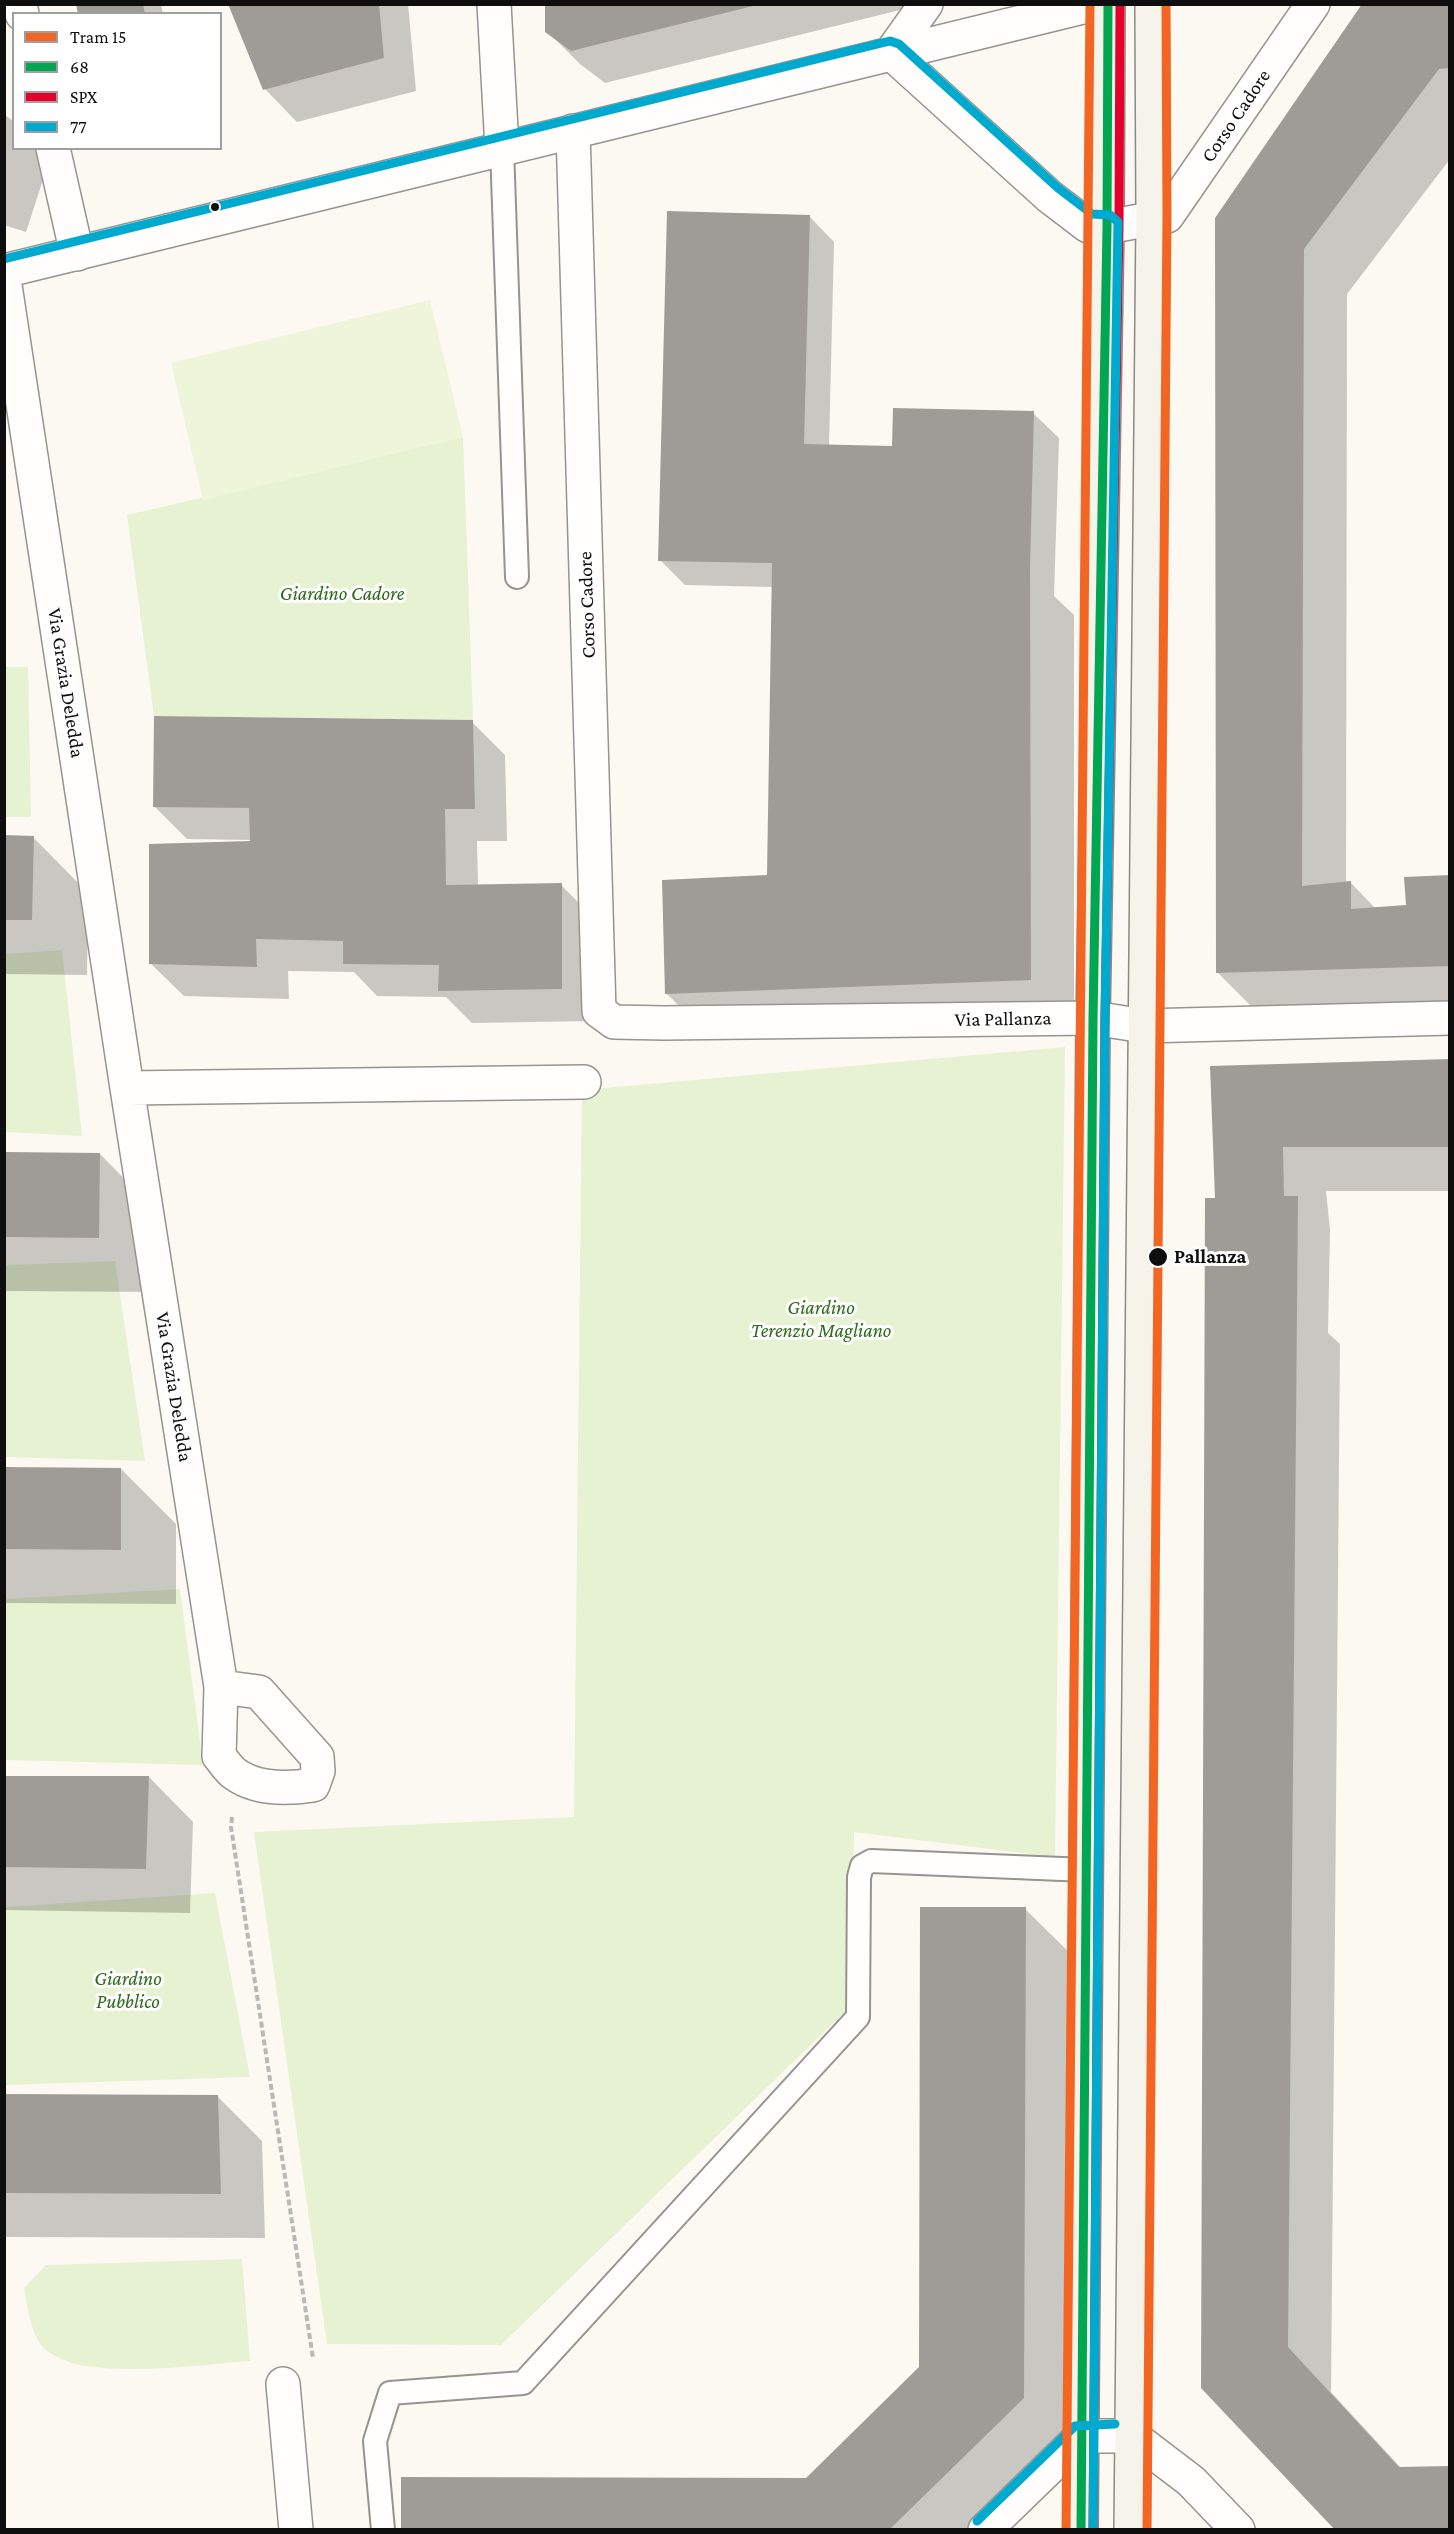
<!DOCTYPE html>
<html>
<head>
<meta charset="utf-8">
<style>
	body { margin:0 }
	#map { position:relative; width:1454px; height:2534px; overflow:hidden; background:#fcf9f2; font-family:"Crimson Pro",serif }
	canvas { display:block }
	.frame { position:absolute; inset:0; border:6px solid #0e0e0e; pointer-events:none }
	.legend { position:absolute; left:12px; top:12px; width:210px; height:138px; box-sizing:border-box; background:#fff; border:2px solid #9f9f9f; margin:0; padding:8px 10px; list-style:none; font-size:18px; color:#0e0e0e }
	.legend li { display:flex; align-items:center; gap:12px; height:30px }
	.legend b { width:30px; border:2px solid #9f9f9f }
</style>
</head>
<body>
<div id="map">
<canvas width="1454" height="2534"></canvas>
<div class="frame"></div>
<ul class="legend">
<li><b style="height:8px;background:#f26522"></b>Tram 15</li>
<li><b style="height:8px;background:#00a651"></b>68</li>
<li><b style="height:8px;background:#e4002b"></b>SPX</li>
<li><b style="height:8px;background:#00a9ce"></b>77</li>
</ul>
</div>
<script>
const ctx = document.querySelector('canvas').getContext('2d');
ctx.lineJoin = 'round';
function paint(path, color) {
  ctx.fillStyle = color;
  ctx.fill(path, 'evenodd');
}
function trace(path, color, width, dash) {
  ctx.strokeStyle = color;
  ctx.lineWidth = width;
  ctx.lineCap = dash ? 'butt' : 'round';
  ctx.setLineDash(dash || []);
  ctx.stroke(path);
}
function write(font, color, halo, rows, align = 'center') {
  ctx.font = font + ' "Crimson Pro",serif';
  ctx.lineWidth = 6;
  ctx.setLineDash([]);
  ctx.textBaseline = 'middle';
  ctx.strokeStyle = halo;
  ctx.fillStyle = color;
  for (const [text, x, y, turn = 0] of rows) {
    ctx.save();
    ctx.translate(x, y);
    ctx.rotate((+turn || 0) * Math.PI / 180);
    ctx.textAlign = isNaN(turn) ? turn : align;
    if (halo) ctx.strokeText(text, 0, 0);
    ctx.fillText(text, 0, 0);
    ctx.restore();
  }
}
paint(new Path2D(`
	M463,437L473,720L154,716L127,515Z
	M5,667H28L31,817H5Z
	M62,950L82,1136L5,1132V954Z
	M1065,1047L1055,1857L854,1832L851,2006L501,2345L327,2344L254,1832L574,1817L582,1090Z
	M115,1261L145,1461L5,1457V1265Z
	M180,1589L203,1765L5,1760V1599Z
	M215,1893L250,2077L5,2085V1907Z
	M242,2259L250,2361C201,2364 74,2385 41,2345C31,2332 27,2304 24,2288L46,2265Z`), '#e6f2d2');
paint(new Path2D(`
	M430,300L463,437L203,500L171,363Z`), '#eff5db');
paint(new Path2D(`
	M77,4H161L163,14H79Z
	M230,4H408L416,91L297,122L265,89Z
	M547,4H907L904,9L605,83L580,64L547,31Z
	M1450,4V159L1347,294L1346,883H1351L1376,909L1408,907L1450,877V1011L1261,1016L1217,972V219Z
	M4,114L14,122V148H40L50,158L26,232L4,225Z
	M809,216L834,242L829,446L893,448L1033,413L1059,438L1054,596L1074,615V1023L711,1038L667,994L768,876L773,587L685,585L660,560Z
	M472,722L505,755L507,841H477L478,886L561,885L594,918V1021L472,1023L446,997L377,996L354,972L288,971L289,999L184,996L151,964L251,843V840L187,839L154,806Z
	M4,837H33L88,893L87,975L4,974Z
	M1450,1060V1191H1326L1330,1230L1328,1333L1340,1344L1331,2392L1402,2469L1450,2530L1203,2388L1217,1199L1212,1067Z
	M4,1153L100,1154L155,1210L154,1292L4,1291Z
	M4,1468L121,1469L176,1524V1604L4,1603Z
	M4,1777H149L193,1822L190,1913L4,1910Z
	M1025,1909L1070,1953L1067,2442L978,2530H402L806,2479L920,2367Z
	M4,2096L218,2097L262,2141L265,2238L4,2237Z`), '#0003');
paint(new Path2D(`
	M76,4H143L145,14H78Z
	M228,4H379L384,58L263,90Z
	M545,4H756L757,5L571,51L545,32Z
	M1362,4H1450V68L1439,69L1304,249L1302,886L1351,881V909L1406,905L1404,877L1450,875V966L1216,973L1215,218Z
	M667,211L810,215L804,444L892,446L893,408L1034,411L1030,569L1031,980L665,994L662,880L767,875L772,563L658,561Z
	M154,716L473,720L475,809H445L446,885L562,883V989L438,991L439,965L343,964V941L256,939L257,967L149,964V844L250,841L249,808L153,807Z
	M4,835L34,836L32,920H4Z
	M1450,1059V1147H1283L1284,1196H1298L1288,2347L1399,2467L1450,2466V2530H1335L1201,2388L1205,1198H1215L1210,1066Z
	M5,1152L100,1153L99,1238L5,1237Z
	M5,1467L121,1468V1550L5,1549Z
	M4,1776H149L146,1869L4,1867Z
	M920,1907H1026L1024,2398L889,2530H401V2477L806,2478L919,2367Z
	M4,2094L218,2095L221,2194L4,2193Z`), '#9f9c98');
const service = new Path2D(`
	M502,148L517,577
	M383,2530L375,2441L390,2393L523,2383L858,2017L859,1877L862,1866L871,1861L1086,1870`);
const minor = new Path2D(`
	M20,4L22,14
	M494,4L502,148
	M926,4L891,53L1050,197L1088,226L1107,227L1167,216L1313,4
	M573,131L599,1011L614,1022L664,1023L1093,1018L1144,1026L1450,1018
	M53,148L77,254
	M4,279L127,1088L221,1687L219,1756C224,1762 229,1770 235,1774C257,1790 287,1789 313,1785L318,1771L317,1757L259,1692L221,1687
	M127,1088L584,1082
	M283,2384L296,2530`);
const tertiary = new Path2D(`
	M4,271L1095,4
	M985,2530L1082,2436H1132L1191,2481L1238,2530`);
const secondary = new Path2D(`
	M1081,2530L1093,1018L1107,227L1108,4
	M1131,2530L1153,218L1152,4`);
trace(service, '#959491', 26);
trace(minor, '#959491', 36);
trace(tertiary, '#959491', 36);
trace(secondary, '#8c8a87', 36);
trace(new Path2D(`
	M232,1817L231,1827L313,2358`), '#b8b8b6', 4, [6, 3]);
trace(service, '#fffefd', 22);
trace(minor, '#fffefd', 33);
trace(tertiary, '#fffefd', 33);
trace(secondary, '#f5f3ea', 33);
trace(new Path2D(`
	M1081,2530L1093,1018L1107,227L1108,4`), '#00a651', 9);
trace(new Path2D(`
	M1093,2530L1105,1018L1119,227L1120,4`), '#e4002b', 9);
trace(new Path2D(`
	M4,259L890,41L899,44L1058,188L1092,214L1110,215L1118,222L1105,1018L1093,2530
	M977,2521L1075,2426L1115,2424`), '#00a9ce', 9);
trace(new Path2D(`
	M1066,2530L1090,4
	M1147,2530L1167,216L1166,4`), '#f26522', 9);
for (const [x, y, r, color] of [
	[215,207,5,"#0e0e0e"],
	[1158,1257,10,"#0e0e0e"]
]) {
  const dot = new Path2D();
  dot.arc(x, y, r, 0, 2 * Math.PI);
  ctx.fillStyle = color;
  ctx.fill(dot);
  trace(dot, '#fff', 2);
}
write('20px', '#0e0e0e', '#fff', [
	["Corso Cadore",1236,116,-56],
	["Corso Cadore",587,605,-92],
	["Via Grazia Deledda",66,683,81],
	["Via Pallanza",1003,1019,-1],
	["Via Grazia Deledda",174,1387,81]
]);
write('italic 20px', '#2e6a1b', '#fff', [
	["Giardino Cadore",342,594],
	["Giardino",821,1308],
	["Terenzio Magliano",821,1331],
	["Giardino",128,1979],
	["Pubblico",128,2002]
]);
write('bold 20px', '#0e0e0e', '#fff', [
	["Pallanza",1174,1257]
], 'left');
</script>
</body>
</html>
